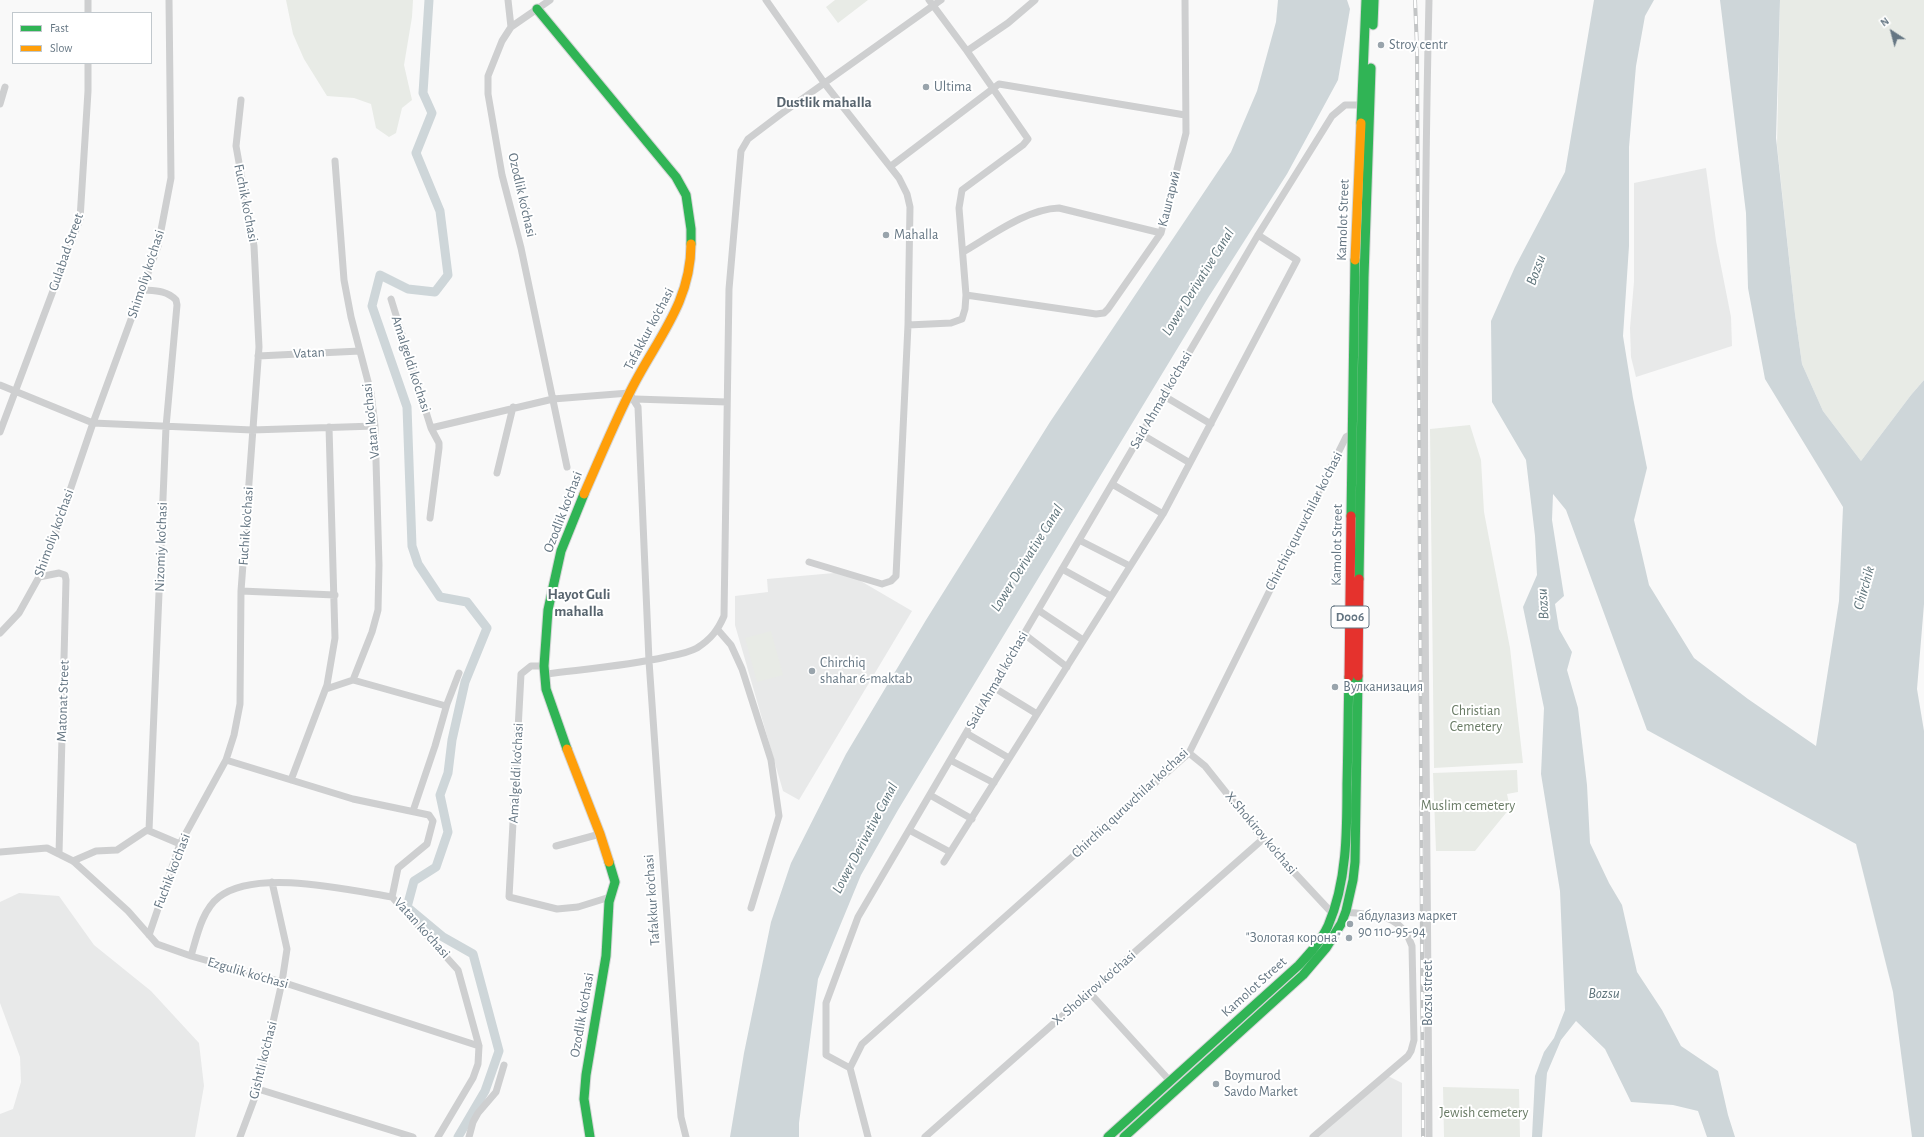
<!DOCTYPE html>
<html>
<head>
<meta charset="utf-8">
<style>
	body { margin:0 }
	#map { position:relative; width:1924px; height:1137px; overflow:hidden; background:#f9f9f9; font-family:"Alegreya Sans",sans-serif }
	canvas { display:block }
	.legend { position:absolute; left:12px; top:12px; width:140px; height:52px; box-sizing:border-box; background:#fff; border:1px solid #c1c8cd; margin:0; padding:5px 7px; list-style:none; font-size:12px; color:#657683 }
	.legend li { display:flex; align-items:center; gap:8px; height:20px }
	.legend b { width:20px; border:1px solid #c1c8cd }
	.north { position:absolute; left:1872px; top:12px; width:40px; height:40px; -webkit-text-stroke:3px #fff; paint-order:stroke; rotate:324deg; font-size:11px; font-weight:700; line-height:16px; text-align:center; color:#657683 }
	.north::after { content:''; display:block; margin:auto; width:14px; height:18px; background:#657683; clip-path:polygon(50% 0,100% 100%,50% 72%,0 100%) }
</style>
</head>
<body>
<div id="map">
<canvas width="1924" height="1137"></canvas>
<ul class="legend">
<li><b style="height:5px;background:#30b455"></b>Fast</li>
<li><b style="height:5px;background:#ff9f0a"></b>Slow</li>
</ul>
<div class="north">N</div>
</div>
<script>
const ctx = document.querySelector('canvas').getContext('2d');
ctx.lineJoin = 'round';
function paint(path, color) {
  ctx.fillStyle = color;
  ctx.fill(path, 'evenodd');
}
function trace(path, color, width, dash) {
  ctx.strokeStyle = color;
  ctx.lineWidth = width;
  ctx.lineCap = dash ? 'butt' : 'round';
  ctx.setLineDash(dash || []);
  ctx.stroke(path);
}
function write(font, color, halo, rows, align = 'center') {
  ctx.font = font + ' "Alegreya Sans",sans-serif';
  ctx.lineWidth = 4;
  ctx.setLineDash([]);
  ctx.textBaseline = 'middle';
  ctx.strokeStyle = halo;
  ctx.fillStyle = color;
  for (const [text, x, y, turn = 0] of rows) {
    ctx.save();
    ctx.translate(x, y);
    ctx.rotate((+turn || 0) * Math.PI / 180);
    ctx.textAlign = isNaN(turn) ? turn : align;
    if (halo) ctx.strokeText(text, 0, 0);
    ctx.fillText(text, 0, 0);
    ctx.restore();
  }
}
paint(new Path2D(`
	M1706,168L1716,241L1731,317L1732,346L1636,377L1631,357L1630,328L1634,282V183Z
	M834,573H847L912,611L799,800L783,791L735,625V596L768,592L767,579Z
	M19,893L59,896L94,945L151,991L199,1043L204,1086L195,1137H0V1114L13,1109L21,1082L20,1057L0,1003V902Z
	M1388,1076L1402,1083V1137H1317Z`), '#e8e9e9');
paint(new Path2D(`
	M286,0H413L412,17L404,65L412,100L402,108L396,133L389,137L376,128L371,104L354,98L327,96L304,59L293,34Z
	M835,0H868L838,23L826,7Z
	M1780,0H1924V380L1911,395L1861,461L1823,411L1802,364L1795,314L1777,145Z
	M1470,425L1481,460L1484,512L1510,648L1523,763L1434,768L1430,429Z
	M771,631L783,675L757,682L745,638Z
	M1517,770L1518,792L1507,794L1510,808L1475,851H1436L1433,773Z
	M1443,1087L1519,1089L1520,1137H1444Z`), '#e8ebe6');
paint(new Path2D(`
	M1278,0H1347L1350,9L1338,80L1287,174L1208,298L898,810L861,875L818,979L799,1123V1137H730L744,1053L771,922L791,863L846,754L926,620L1050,422L1231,152L1257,91L1276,22Z
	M1594,0H1654L1645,16L1636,66L1629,147V246L1623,336L1633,398L1647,468L1634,520L1649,585L1694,658L1748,699L1816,746L1839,601L1843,507L1765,379L1748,288L1746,213L1720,0H1780L1776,138L1795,314L1802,364L1823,411L1861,461L1911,395L1924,380V604L1917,689L1924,731V1137H1912L1893,992L1856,844L1647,730L1566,510L1553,494L1552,520L1564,596L1555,604L1559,629L1572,652L1567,670L1578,708L1587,785L1590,843L1609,883L1622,905L1637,972L1662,1010L1681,1046L1718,1071L1728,1115L1735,1137H1707L1698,1111L1673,1105L1631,1102L1605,1049L1576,1021L1561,1040L1547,1073L1542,1137H1532L1535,1076L1544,1052L1554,1038L1565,1010L1560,891L1541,774L1544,708L1523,607L1537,575L1535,536L1526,460L1492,402L1491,321L1515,267L1565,172Z`), '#ced6d9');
trace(new Path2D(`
	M429,0L423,93L432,113L416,153L440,211L448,275L435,292L408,289L380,275L372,306L407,407L412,546L418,564L440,597L467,602L487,628L465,682L452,740L448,773L440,795L448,832L436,867L414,881L407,907L443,937L473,954L499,1051L485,1091L458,1137`), '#ced6d9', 9);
const fast = new Path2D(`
	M537,9L676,177L686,195L691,229V244
	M1373,25L1374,0
	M1361,123L1366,0
	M1351,516L1355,260
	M1359,579L1364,277L1371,68
	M567,749L546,689L544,666L548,610L561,551L584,494
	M590,1137L584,1099L586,1075L606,956L609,902L615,882L609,862
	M1108,1137L1299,965C1310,953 1321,941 1328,926C1347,882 1347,832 1347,784C1348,749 1348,713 1349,677
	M1124,1137L1303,975L1326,948L1341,924L1346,911L1353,880L1355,862L1358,676`);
const slow = new Path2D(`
	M1355,260L1361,123
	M584,494C599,460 613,426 629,394C654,342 691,305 691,244
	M567,749L600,834L609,862`);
const jam = new Path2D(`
	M1358,676L1359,579
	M1349,677L1351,516`);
trace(fast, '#d5d6d7', 11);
trace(slow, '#d5d6d7', 11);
trace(jam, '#d5d6d7', 11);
trace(new Path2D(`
	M88,0V13
	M508,0L511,27L502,41L488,76V94L502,175L521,248L567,467
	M766,0L825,84L899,178L907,194L910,207L908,325L896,576L891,581L882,584L809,562
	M1429,0C1420,379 1427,758 1429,1137
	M511,27L550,0
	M967,51L1008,23L1035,0
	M0,104L5,87
	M335,161L344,280L351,317L371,393L375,426L379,565L378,610L372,632L353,680
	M891,166L999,84L1185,115
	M963,252C991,236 1026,209 1059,208L1161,233
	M142,290C155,291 166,290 176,300L177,305L166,427L149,830
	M966,295L1096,314L1104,313L1108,309L1161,233L1186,133L1185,0
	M391,299L431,428L439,443V448L430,518
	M908,325L951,323L962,319L965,309L966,295L959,208L962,190L1023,145L1028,139L967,51L929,0
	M258,356L360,351
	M0,385L93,423L252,430L375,426
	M1164,396L1211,424
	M635,399L727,402
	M431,428L553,399L629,393L638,407L649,661L681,1117L686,1137
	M0,432L80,219L88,91V63
	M1141,434L1190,463
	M497,473L513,407
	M1112,484L1163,514
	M1079,540L1130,566
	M1062,569L1111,596
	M39,577L59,573L65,575L66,580L59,854
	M241,591L335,595
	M1038,610L1083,640
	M718,630L731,645L742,669L771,760L779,816L751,908
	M0,633L19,613L39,577L49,552L93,423L158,246L171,178L169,0
	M1024,634L1067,667
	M544,666H531L521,674L509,897L557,909L578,907L610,897
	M545,674C585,669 626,666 666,657C676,655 688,653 697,648C711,639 718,630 724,616L729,289L741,151L748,139L781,114L941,0
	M993,687L1037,714
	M326,689L353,680L446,706
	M966,733L1009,758
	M1189,753L1205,766L1263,839L1332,913
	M226,760L353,799L429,815L433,821L427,844L398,868L392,897
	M950,760L994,783
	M291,780L327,685L335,638L329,427
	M930,795L972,819
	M413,811L435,746L447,704L459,673
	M909,830L950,852
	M556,846L600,834
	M0,852L47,848L73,861L128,911L157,944L191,956L282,982L479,1046
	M73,861L96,851L117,850L147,830L180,844
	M944,862L1163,514L1297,260L1258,235
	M392,897L458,970L479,1046L478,1064L473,1078L438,1137
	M149,935L180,844L226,760L234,735L240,704L241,591L259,347L254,246L236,146L241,100
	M191,956C197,936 202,910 219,897C256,868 349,890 392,897
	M1089,992L1170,1081
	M850,1068L862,1044L1189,753L1346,437L1352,434
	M258,1089L413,1137
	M240,1137L258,1089L282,982L287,949L272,882
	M469,1137L473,1122L478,1113L496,1092L504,1065
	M868,1137L850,1068L826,1055V1003L858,917L1258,235L1332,116L1345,105H1365
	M925,1137L1263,839
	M1313,1137L1408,1056L1411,1051L1414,1040L1412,946C1400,912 1376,916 1346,912`), '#cecfd0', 7);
trace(fast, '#30b455', 9);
trace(slow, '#ff9f0a', 9);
trace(jam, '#e5322d', 9);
const rail = new Path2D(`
	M1415,0L1417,48L1423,1137`);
trace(rail, '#c3c5c6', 4);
trace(rail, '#fff', 2.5, [8]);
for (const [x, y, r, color] of [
	[1381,45,4,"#99a4ac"],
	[926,87,4,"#99a4ac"],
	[886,235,4,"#99a4ac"],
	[812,671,4,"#99a4ac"],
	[1335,687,4,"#99a4ac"],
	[1350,924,4,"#99a4ac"],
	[1349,938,4,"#99a4ac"],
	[1216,1084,4,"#99a4ac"]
]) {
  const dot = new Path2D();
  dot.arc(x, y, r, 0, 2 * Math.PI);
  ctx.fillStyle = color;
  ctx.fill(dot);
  trace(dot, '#fff', 1.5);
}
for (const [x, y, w] of [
	[1350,617,38]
]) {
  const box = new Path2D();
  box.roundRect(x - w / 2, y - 11, w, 22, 3);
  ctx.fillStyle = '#fff';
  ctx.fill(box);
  trace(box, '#657683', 1);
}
write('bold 13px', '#657683', null, [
	["D006",1350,617]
]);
write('14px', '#657683', '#fff', [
	["Stroy centr",1389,45],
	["Ultima",934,87],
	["Mahalla",894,235],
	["Chirchiq",820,663],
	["shahar 6-maktab",820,679],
	["Вулканизация",1343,687],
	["абдулазиз маркет",1358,916],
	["90 110-95-94",1358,932],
	["\"Золотая корона\"",1341,938,"right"],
	["Boymurod",1224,1076],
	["Savdo Market",1224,1092]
], 'left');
write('14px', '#657683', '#fff', [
	["Ozodlik ko‘chasi",522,195,77],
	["Кашгарий",1169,199,-76],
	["Fuchik ko'chasi",246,203,79],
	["Kamolot Street",1343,220,-88],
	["Gulabad Street",66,252,-71],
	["Shimoliy ko‘chasi",146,274,-72],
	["Tafakkur ko‘chasi",649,329,-62],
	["Vatan",309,353,-3],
	["Amalgeldi ko‘chasi",411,364,72],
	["Said Ahmad ko‘chasi",1161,400,-60],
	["Vatan ko'chasi",371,421,-96],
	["Ozodlik ko‘chasi",563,512,-69],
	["Chirchiq quruvchilar ko'chasi",1304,521,-63],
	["Fuchik ko'chasi",246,526,-86],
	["Shimoliy ko'chasi",54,533,-70],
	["Kamolot Street",1337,545,-89],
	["Nizomiy ko'chasi",161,547,-88],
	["Said Ahmad ko‘chasi",997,680,-60],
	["Matonat Street",63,701,-88],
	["Amalgeldi ko‘chasi",516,773,-87],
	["Chirchiq quruvchilar ko'chasi",1130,803,-43],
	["X.Shokirov ko‘chasi",1261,833,50],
	["Fuchik ko'chasi",172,871,-69],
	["Tafakkur ko‘chasi",652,900,-94],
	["Vatan ko'chasi",422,928,48],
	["Ezgulik ko'chasi",248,973,16],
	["Kamolot Street",1254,987,-42],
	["X. Shokirov ko‘chasi",1094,988,-41],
	["Bozsu street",1428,993,-90],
	["Ozodlik ko‘chasi",582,1015,-80],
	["Gishtli ko‘chasi",263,1060,-76]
]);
write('14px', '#687a64', '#fff', [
	["Christian",1476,711],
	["Cemetery",1476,727],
	["Muslim cemetery",1468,806],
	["Jewish cemetery",1484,1113]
]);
write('bold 15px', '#57646e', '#fff', [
	["Dustlik mahalla",824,102],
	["Hayot Guli",579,594],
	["mahalla",579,611]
]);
write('italic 15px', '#60757c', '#fff', [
	["Bozsu",1536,270,-70],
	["Lower Derivative Canal",1198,282,-58],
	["Lower Derivative Canal",1027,558,-58],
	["Chirchik",1864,588,-74],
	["Bozsu",1543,604,-94],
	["Lower Derivative Canal",865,838,-62],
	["Bozsu",1604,993]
]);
</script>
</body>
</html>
